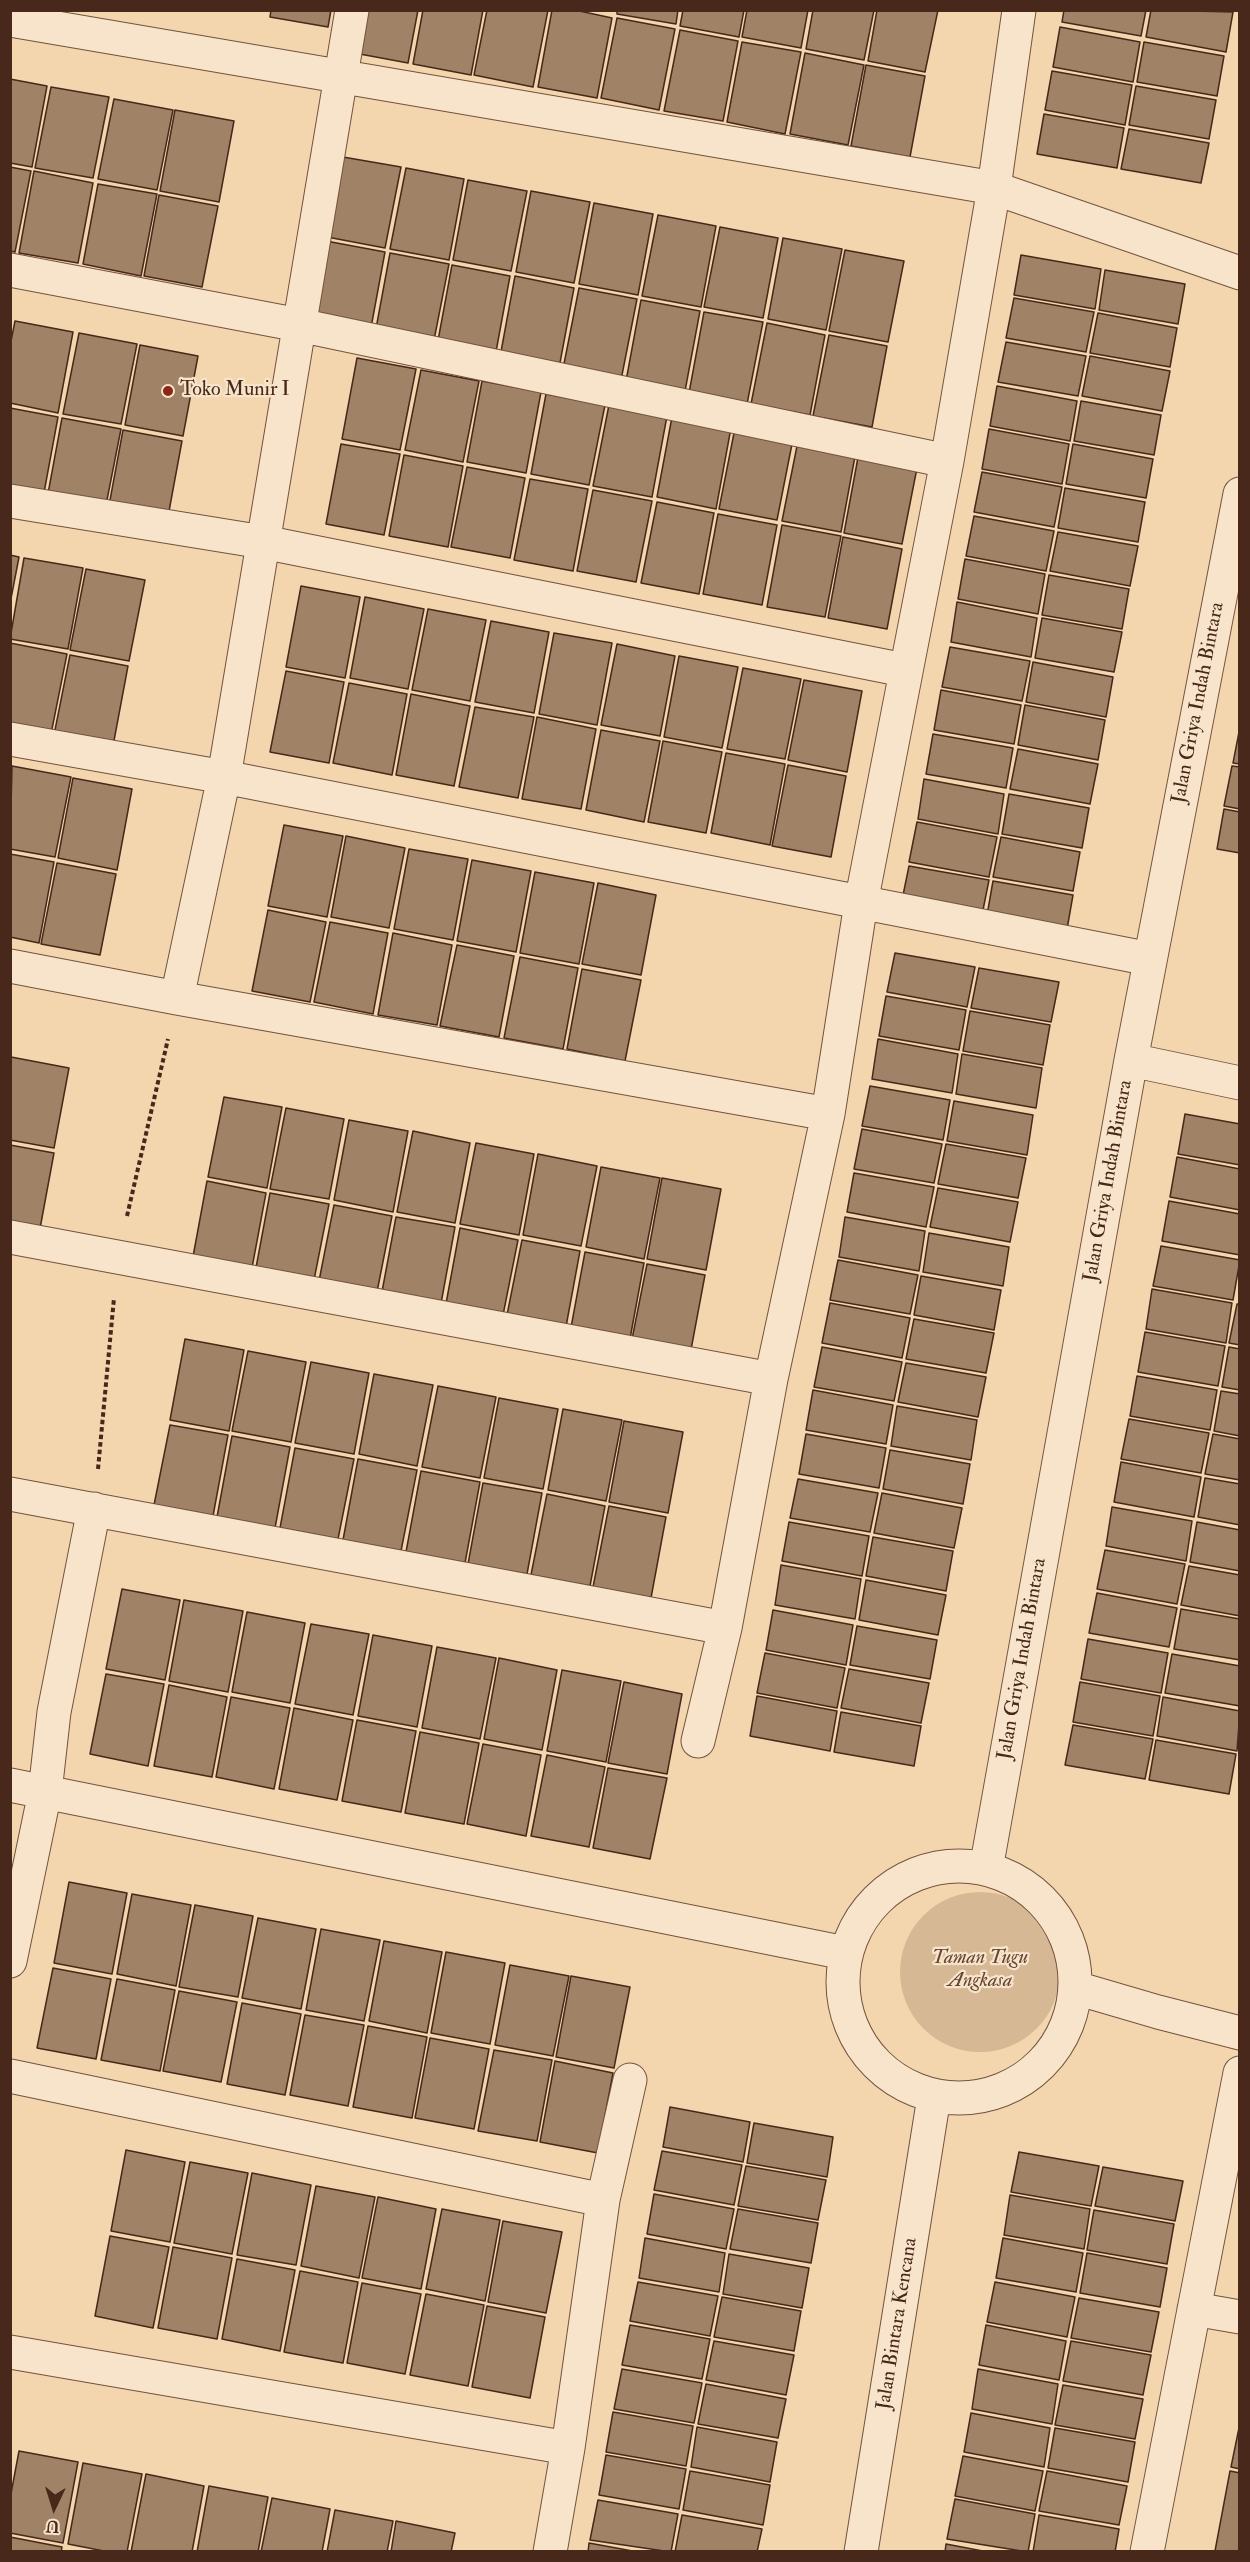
<!DOCTYPE html>
<html>
<head>
<meta charset="utf-8">
<style>
	body { margin:0 }
	#map { position:relative; width:1250px; height:2562px; overflow:hidden; background:#f3d6ad; font-family:"IM FELL Double Pica",serif }
	canvas { display:block }
	.frame { position:absolute; inset:0; border:12px solid #47281a; pointer-events:none }
	.north { position:absolute; left:24px; top:2478px; width:60px; height:60px; -webkit-text-stroke:4px #f7e4ca; paint-order:stroke; rotate:184deg; font-size:16px; font-weight:700; line-height:24px; text-align:center; color:#47281a }
	.north::after { content:''; display:block; margin:auto; width:21px; height:27px; background:#47281a; clip-path:polygon(50% 0,100% 100%,50% 72%,0 100%) }
</style>
</head>
<body>
<div id="map">
<canvas width="1250" height="2562"></canvas>
<div class="frame"></div>
<div class="north">U</div>
</div>
<script>
const ctx = document.querySelector('canvas').getContext('2d');
ctx.lineJoin = 'round';
function paint(path, color) {
  ctx.fillStyle = color;
  ctx.fill(path, 'evenodd');
}
function trace(path, color, width, dash) {
  ctx.strokeStyle = color;
  ctx.lineWidth = width;
  ctx.lineCap = dash ? 'butt' : 'round';
  ctx.setLineDash(dash || []);
  ctx.stroke(path);
}
function write(font, color, halo, rows, align = 'center') {
  ctx.font = font + ' "IM FELL Double Pica",serif';
  ctx.lineWidth = 4.5;
  ctx.setLineDash([]);
  ctx.textBaseline = 'middle';
  ctx.strokeStyle = halo;
  ctx.fillStyle = color;
  for (const [text, x, y, turn = 0] of rows) {
    ctx.save();
    ctx.translate(x, y);
    ctx.rotate((+turn || 0) * Math.PI / 180);
    ctx.textAlign = isNaN(turn) ? turn : align;
    if (halo) ctx.strokeText(text, 0, 0);
    ctx.fillText(text, 0, 0);
    ctx.restore();
  }
}
paint(new Path2D(`
	M900 1972a80 80 0 1 1 160 0a80 80 0 1 1-160 0Z`), '#d6b894');
const building = new Path2D(`
	M271,10H331L328,27L270,17Z
	M357,10H418L408,63L349,52Z
	M423,10H483L471,75L413,64Z
	M487,10H548L533,87L474,75Z
	M552,10H575L612,18L597,98L538,87Z
	M617,10H678L676,24L617,14Z
	M683,10H744L739,37L680,26Z
	M747,10H808L801,48L742,37Z
	M813,10H874L864,60L806,49Z
	M877,10H938L925,72L868,61Z
	M1064,10H1146L1141,36L1062,22Z
	M1151,10L1233,12L1226,52L1146,37Z
	M617,18L675,29L659,110L601,98Z
	M1060,27L1140,42L1133,82L1053,67Z
	M680,30L738,41L723,121L664,111Z
	M742,42L801,52L785,134L727,122Z
	M1144,42L1224,56L1217,96L1137,82Z
	M805,53L864,65L848,145L790,134Z
	M866,65L925,76L910,157L851,146Z
	M1052,71L1132,85L1125,125L1045,110Z
	M10,79L47,86L32,167L10,163Z
	M1136,86L1216,100L1209,139L1129,125Z
	M51,87L109,97L93,178L35,168Z
	M114,99L173,110L157,190L98,179Z
	M175,110L234,121L219,202L160,191Z
	M1044,114L1124,128L1117,168L1037,154Z
	M1129,129L1209,143L1201,183L1121,169Z
	M343,157L401,167L385,248L327,237Z
	M10,167L31,171L15,252L10,251Z
	M406,168L464,179L449,260L390,249Z
	M34,171L93,183L78,263L19,253Z
	M468,180L527,191L511,271L453,260Z
	M98,184L157,194L141,276L83,264Z
	M531,191L590,202L574,283L516,272Z
	M159,195L218,206L202,287L144,276Z
	M594,203L653,214L638,295L579,284Z
	M658,215L716,226L701,307L642,296Z
	M720,227L778,238L763,318L704,307Z
	M783,238L842,249L826,330L768,319Z
	M326,241L385,252L370,333L311,322Z
	M845,250L904,261L888,342L829,331Z
	M390,253L449,264L433,345L375,334Z
	M1021,255L1101,269L1095,309L1014,295Z
	M452,265L510,276L495,357L437,346Z
	M1105,270L1185,284L1178,324L1099,310Z
	M515,276L574,288L559,368L500,357Z
	M579,288L637,299L621,380L563,369Z
	M1014,298L1094,312L1086,352L1006,338Z
	M641,300L700,311L685,391L626,381Z
	M704,312L763,322L747,404L689,393Z
	M1098,313L1177,328L1170,367L1090,353Z
	M15,321L73,332L58,413L10,403V346Z
	M767,323L825,335L810,415L751,404Z
	M79,333L137,344L121,424L63,414Z
	M829,335L887,346L872,427L813,416Z
	M1006,342L1086,356L1078,396L998,382Z
	M140,345L198,356L183,436L125,425Z
	M1090,356L1170,371L1162,411L1082,396Z
	M357,358L416,369L400,450L342,439Z
	M421,370L479,381L463,462L405,450Z
	M482,381L541,392L526,473L467,462Z
	M997,386L1077,401L1070,441L990,426Z
	M546,394L605,405L589,485L531,474Z
	M1081,401L1161,415L1154,455L1074,441Z
	M609,405L667,416L652,497L593,486Z
	M10,408L58,417L43,498L10,492Z
	M672,417L731,428L716,509L657,497Z
	M62,418L121,429L105,510L47,499Z
	M735,428L793,439L777,520L719,509Z
	M989,429L1069,444L1062,484L982,469Z
	M123,430L182,441L167,522L108,511Z
	M798,441L856,451L841,532L782,521Z
	M341,444L400,454L384,535L326,524Z
	M1073,444L1153,459L1146,498L1066,484Z
	M859,452L918,463L902,544L844,533Z
	M404,455L463,466L448,547L389,536Z
	M467,467L525,478L510,558L451,547Z
	M982,472L1062,487L1054,527L974,512Z
	M530,479L588,489L573,571L514,560Z
	M1065,488L1145,502L1138,542L1058,528Z
	M593,490L652,501L636,582L577,571Z
	M657,502L714,513L699,594L641,583Z
	M718,514L777,525L762,605L703,594Z
	M974,516L1054,531L1046,571L966,556Z
	M782,525L841,536L825,617L767,607Z
	M1058,532L1138,546L1130,586L1050,571Z
	M843,537L902,549L887,629L828,618Z
	M10,555L19,557L10,604Z
	M24,558L83,568L68,649L10,639Z
	M965,559L1045,574L1038,614L958,599Z
	M86,569L145,580L129,661L70,650Z
	M1049,575L1129,589L1122,629L1042,615Z
	M301,586L360,597L345,678L286,667Z
	M365,597L424,609L408,689L350,678Z
	M957,602L1037,618L1031,657L951,642Z
	M428,609L486,620L470,701L412,690Z
	M1042,618L1122,632L1114,672L1035,658Z
	M491,621L549,632L534,713L475,702Z
	M554,633L612,643L597,725L539,714Z
	M10,643L67,654L51,734L10,726Z
	M617,644L675,656L660,736L601,725Z
	M950,647L1030,661L1022,701L942,687Z
	M70,655L128,666L113,746L54,735Z
	M679,656L738,667L722,748L664,737Z
	M1033,662L1113,677L1106,717L1026,702Z
	M743,668L801,679L785,759L727,749Z
	M286,671L344,682L329,763L270,752Z
	M804,680L862,691L847,772L788,760Z
	M349,683L407,694L392,775L333,763Z
	M941,690L1021,705L1014,744L934,730Z
	M411,694L470,706L454,786L396,775Z
	M1025,705L1105,720L1098,760L1018,745Z
	M475,707L534,717L518,798L459,787Z
	M537,717L596,729L581,809L522,799Z
	M1240,727V764L1233,763Z
	M601,730L660,741L644,822L586,810Z
	M933,734L1013,748L1006,788L926,774Z
	M663,741L722,752L706,833L648,822Z
	M1018,749L1098,764L1090,804L1010,789Z
	M726,753L785,764L770,845L711,833Z
	M788,765L846,776L831,857L772,846Z
	M12,766L71,777L55,857L10,849Z
	M1232,766L1240,767V809L1224,806Z
	M73,778L132,789L117,870L58,858Z
	M924,779L1004,794L998,834L918,819Z
	M1009,794L1089,808L1082,848L1002,834Z
	M1224,809L1240,812V853L1217,849Z
	M917,822L997,837L989,877L909,862Z
	M284,825L343,836L327,917L268,906Z
	M346,836L405,848L389,928L331,917Z
	M1001,837L1080,852L1073,891L993,877Z
	M409,849L468,859L453,940L394,929Z
	M10,854L54,862L39,943L10,937Z
	M472,860L531,871L516,952L457,941Z
	M57,863L116,874L100,955L41,944Z
	M909,866L989,880L981,920L901,905Z
	M535,872L594,883L579,964L520,953Z
	M993,881L1073,895L1066,935L986,921Z
	M598,883L656,895L641,975L582,964Z
	M268,910L326,922L310,1002L252,991Z
	M330,922L388,933L373,1014L314,1002Z
	M393,933L452,945L437,1025L378,1015Z
	M457,945L514,956L499,1037L440,1026Z
	M895,953L975,967L967,1007L887,992Z
	M520,957L578,968L563,1049L504,1038Z
	M979,968L1059,982L1051,1022L971,1008Z
	M582,969L641,980L625,1061L567,1049Z
	M886,996L966,1010L959,1050L879,1036Z
	M970,1011L1050,1025L1043,1065L963,1051Z
	M878,1039L958,1054L952,1093L872,1079Z
	M962,1054L1042,1068L1036,1108L956,1094Z
	M11,1057L69,1068L54,1148L10,1140Z
	M870,1086L950,1100L943,1140L862,1126Z
	M224,1097L282,1107L267,1188L208,1177Z
	M954,1101L1033,1115L1027,1155L947,1141Z
	M286,1108L344,1119L329,1199L270,1189Z
	M1185,1114L1240,1124V1165L1178,1154Z
	M349,1120L408,1131L393,1212L334,1200Z
	M862,1129L942,1144L934,1183L854,1169Z
	M413,1131L470,1143L455,1223L397,1212Z
	M476,1143L534,1154L519,1235L460,1224Z
	M946,1144L1026,1158L1018,1198L938,1184Z
	M10,1145L54,1153L39,1234L10,1228Z
	M538,1154L597,1166L581,1246L523,1235Z
	M1177,1157L1240,1169V1210L1170,1197Z
	M601,1167L660,1178L644,1259L586,1247Z
	M854,1173L934,1187L926,1227L847,1212Z
	M662,1178L721,1189L706,1270L647,1259Z
	M207,1181L266,1193L251,1273L192,1262Z
	M938,1188L1018,1202L1010,1242L930,1227Z
	M270,1193L329,1204L313,1285L255,1273Z
	M1169,1201L1240,1214V1255L1162,1241Z
	M334,1205L392,1216L376,1297L318,1286Z
	M396,1217L455,1227L440,1309L381,1297Z
	M845,1217L925,1231L919,1271L839,1257Z
	M460,1228L518,1240L502,1320L445,1309Z
	M929,1233L1009,1247L1003,1286L923,1272Z
	M522,1240L580,1251L565,1332L506,1320Z
	M1161,1246L1240,1260L1233,1300L1153,1286Z
	M585,1252L644,1263L629,1344L570,1333Z
	M838,1260L918,1275L910,1314L830,1300Z
	M647,1264L705,1275L690,1355L631,1344Z
	M921,1276L1001,1290L994,1330L914,1315Z
	M1152,1289L1232,1303L1226,1343L1146,1329Z
	M830,1303L910,1318L902,1358L822,1343Z
	M1237,1304H1240V1345L1229,1343Z
	M914,1319L994,1333L986,1373L906,1359Z
	M1145,1332L1225,1346L1218,1386L1138,1372Z
	M185,1339L244,1350L229,1431L170,1420Z
	M822,1347L902,1362L894,1401L814,1387Z
	M1229,1347L1240,1349V1390L1222,1387Z
	M248,1351L306,1362L291,1442L232,1431Z
	M311,1362L369,1373L354,1454L295,1443Z
	M906,1363L986,1377L978,1417L898,1402Z
	M374,1374L433,1385L417,1466L359,1454Z
	M1137,1376L1217,1390L1210,1430L1130,1416Z
	M438,1386L496,1397L480,1478L422,1467Z
	M813,1390L893,1405L886,1444L806,1430Z
	M1221,1391L1240,1394V1436L1214,1431Z
	M499,1398L558,1409L543,1489L484,1478Z
	M897,1406L977,1420L971,1460L891,1446Z
	M563,1409L622,1420L606,1501L548,1490Z
	M1129,1419L1209,1433L1201,1473L1121,1459Z
	M624,1421L683,1432L668,1513L609,1502Z
	M170,1425L228,1435L213,1516L154,1505Z
	M806,1434L886,1448L879,1488L799,1474Z
	M1213,1434L1240,1439V1480L1205,1474Z
	M232,1436L290,1447L275,1528L217,1517Z
	M295,1448L354,1459L338,1539L280,1528Z
	M890,1450L970,1464L963,1504L883,1489Z
	M358,1459L417,1470L401,1551L343,1540Z
	M1121,1462L1201,1477L1194,1517L1114,1502Z
	M421,1471L480,1482L465,1563L406,1552Z
	M1205,1478L1240,1484V1525L1198,1517Z
	M798,1479L878,1493L870,1532L790,1518Z
	M483,1483L542,1493L527,1574L468,1564Z
	M882,1493L962,1508L954,1548L874,1533Z
	M547,1494L605,1506L590,1586L531,1575Z
	M609,1506L666,1517L651,1598L593,1587Z
	M1112,1507L1192,1521L1186,1561L1106,1546Z
	M789,1522L869,1536L862,1576L782,1561Z
	M1197,1522L1240,1530V1571L1190,1562Z
	M873,1537L953,1551L946,1591L866,1576Z
	M1105,1550L1185,1564L1177,1604L1097,1589Z
	M781,1565L861,1579L855,1619L775,1605Z
	M1189,1566L1240,1575V1616L1181,1605Z
	M866,1580L946,1595L938,1635L859,1620Z
	M122,1589L180,1600L165,1680L106,1669Z
	M1097,1593L1177,1608L1169,1647L1089,1633Z
	M184,1600L243,1611L228,1692L169,1681Z
	M1181,1609L1240,1619V1660L1174,1649Z
	M773,1610L853,1625L846,1665L766,1650Z
	M247,1612L305,1623L290,1703L232,1692Z
	M311,1624L369,1634L353,1715L295,1704Z
	M857,1626L937,1640L930,1679L850,1665Z
	M373,1635L432,1646L417,1727L358,1716Z
	M1088,1639L1168,1653L1161,1693L1081,1679Z
	M437,1647L496,1658L480,1739L422,1728Z
	M765,1653L845,1668L837,1708L757,1693Z
	M1172,1654L1240,1666V1706L1165,1693Z
	M499,1658L557,1670L542,1750L484,1739Z
	M849,1669L929,1683L921,1723L841,1708Z
	M562,1670L621,1681L606,1762L547,1751Z
	M106,1674L164,1684L148,1766L90,1754Z
	M624,1682L682,1694L667,1774L608,1763Z
	M1080,1682L1160,1696L1153,1736L1073,1722Z
	M169,1685L227,1697L212,1777L154,1766Z
	M757,1696L837,1711L830,1751L750,1736Z
	M231,1697L290,1708L274,1789L216,1777Z
	M1163,1697L1240,1711L1237,1751L1157,1736Z
	M294,1708L353,1720L337,1800L279,1789Z
	M841,1712L921,1726L914,1766L834,1752Z
	M357,1720L416,1731L401,1812L342,1801Z
	M1073,1725L1153,1739L1145,1779L1065,1765Z
	M420,1732L479,1743L464,1824L405,1813Z
	M1156,1740L1236,1754L1229,1794L1149,1780Z
	M483,1744L541,1755L526,1836L467,1824Z
	M547,1755L605,1767L589,1847L531,1836Z
	M608,1768L667,1778L650,1859L593,1848Z
	M69,1882L127,1893L112,1974L54,1963Z
	M132,1894L191,1905L176,1986L117,1974Z
	M195,1905L253,1916L238,1997L179,1987Z
	M258,1918L316,1929L301,2009L242,1998Z
	M321,1929L380,1940L364,2021L306,2010Z
	M384,1941L442,1952L427,2033L369,2021Z
	M446,1952L505,1963L490,2044L431,2033Z
	M510,1965L569,1976L553,2056L495,2045Z
	M53,1968L111,1979L96,2059L37,2048Z
	M571,1976L630,1987L614,2068L556,2057Z
	M117,1979L175,1990L160,2071L101,2060Z
	M179,1991L237,2002L221,2082L163,2071Z
	M242,2003L301,2014L285,2095L227,2084Z
	M305,2015L364,2025L348,2106L290,2095Z
	M368,2026L427,2037L412,2118L353,2107Z
	M430,2038L489,2049L474,2129L415,2118Z
	M494,2050L552,2060L537,2141L478,2131Z
	M555,2061L613,2073L598,2153L540,2142Z
	M670,2107L750,2122L743,2162L663,2147Z
	M754,2123L833,2137L827,2177L747,2163Z
	M126,2150L185,2162L170,2242L111,2231Z
	M662,2151L742,2165L734,2205L654,2190Z
	M1019,2152L1099,2166L1091,2206L1011,2192Z
	M190,2162L248,2173L232,2254L174,2243Z
	M746,2166L826,2180L818,2220L738,2206Z
	M1103,2167L1183,2181L1175,2221L1095,2206Z
	M252,2173L311,2185L296,2265L237,2255Z
	M316,2186L375,2197L359,2278L301,2266Z
	M654,2194L734,2209L726,2249L647,2234Z
	M1010,2195L1090,2209L1084,2249L1004,2235Z
	M378,2197L436,2209L421,2289L362,2278Z
	M442,2209L500,2220L485,2301L426,2289Z
	M738,2209L818,2223L811,2263L730,2249Z
	M1094,2210L1174,2224L1167,2264L1087,2250Z
	M503,2221L562,2232L546,2313L488,2302Z
	M110,2236L169,2247L153,2328L95,2316Z
	M645,2238L725,2253L719,2292L639,2278Z
	M1003,2238L1083,2253L1076,2292L996,2278Z
	M173,2247L232,2258L217,2339L158,2328Z
	M1087,2253L1167,2268L1160,2307L1080,2293Z
	M729,2254L809,2268L802,2308L723,2294Z
	M237,2259L295,2270L280,2351L222,2339Z
	M300,2271L358,2282L343,2363L284,2352Z
	M638,2282L718,2296L710,2336L630,2321Z
	M995,2282L1075,2297L1067,2337L987,2322Z
	M362,2283L421,2294L405,2374L347,2363Z
	M426,2294L484,2305L468,2386L410,2375Z
	M722,2297L801,2311L794,2351L714,2337Z
	M1079,2298L1159,2312L1151,2352L1071,2338Z
	M487,2306L545,2317L530,2398L472,2387Z
	M630,2325L710,2339L702,2379L622,2365Z
	M986,2325L1066,2341L1059,2380L979,2365Z
	M714,2341L794,2355L786,2395L706,2380Z
	M1071,2341L1151,2355L1143,2395L1063,2381Z
	M622,2369L702,2383L694,2423L614,2409Z
	M978,2369L1058,2384L1052,2424L972,2409Z
	M706,2384L786,2399L778,2438L698,2424Z
	M1063,2385L1143,2399L1135,2439L1055,2425Z
	M613,2412L693,2426L686,2466L606,2452Z
	M971,2413L1050,2428L1044,2467L964,2452Z
	M1240,2423V2469L1231,2467Z
	M697,2427L777,2442L770,2482L691,2467Z
	M1055,2428L1135,2442L1128,2482L1048,2468Z
	M19,2451L78,2462L63,2543L10,2533V2499Z
	M606,2455L686,2469L679,2509L599,2495Z
	M963,2456L1043,2471L1035,2511L955,2496Z
	M83,2463L142,2474L127,2552H109L68,2544Z
	M690,2471L770,2485L763,2525L683,2510Z
	M1047,2471L1127,2486L1119,2525L1039,2511Z
	M1230,2471L1240,2473V2552H1218L1215,2551Z
	M146,2474L204,2486L192,2552H131Z
	M209,2486L268,2497L258,2552H197Z
	M272,2498L330,2509L322,2552H261Z
	M955,2499L1035,2514L1028,2552L947,2539Z
	M598,2500L678,2514L671,2552L590,2540Z
	M335,2510L393,2521L387,2552H327Z
	M682,2515L762,2529L757,2552H675Z
	M1039,2515L1119,2529L1115,2552H1033Z
	M396,2521L455,2533L451,2552H391Z
	M10,2537L62,2547L61,2552H10Z
	M589,2543L638,2552H588Z
	M946,2544L988,2552H945Z`);
paint(building, '#a08266');
trace(building, '#47281a', 1.5);
const minor = new Path2D(`
	M10,20L994,188L1240,273
	M10,270L299,325L947,461
	M10,501L263,542L904,670
	M10,739L224,777L1150,959
	M10,966L177,998L828,1114
	M177,998L224,777L352,10
	M1131,1060L1240,1083
	M10,1237L771,1379
	M10,1494L725,1628
	M698,1741L725,1628L771,1379L828,1114L861,903L947,461L994,188L1019,10
	M10,1785L845,1953
	M843 1982a116 116 0 1 1 232 0a116 116 0 1 1-232 0Z
	M986,1869L1131,1060L1240,494
	M10,1961L45,1792L54,1712L94,1509
	M1076,1988L1158,2012L1240,2033
	M10,2076L603,2200
	M1194,2309L1240,2317
	M10,2352L568,2448
	M550,2552L568,2448L603,2200L630,2080
	M861,2552L934,2097
	M1147,2552L1240,2073`);
trace(minor, '#72543f', 35);
trace(new Path2D(`
	M127,1216L168,1039
	M98,1469L114,1298`), '#47281a', 4, [4.5, 3]);
trace(minor, '#f7e4ca', 33);
for (const [x, y, r, color] of [
	[168,391,6,"#8f2418"]
]) {
  const dot = new Path2D();
  dot.arc(x, y, r, 0, 2 * Math.PI);
  ctx.fillStyle = color;
  ctx.fill(dot);
  trace(dot, '#f7e4ca', 2);
}
write('20px', '#47281a', '#f7e4ca', [
	["Toko Munir I",180,391]
], 'left');
write('20px', '#47281a', '#f7e4ca', [
	["Jalan Griya Indah Bintara",1199,703,-79],
	["Jalan Griya Indah Bintara",1109,1181,-80],
	["Jalan Griya Indah Bintara",1023,1659,-80],
	["Jalan Bintara Kencana",898,2324,-81]
]);
write('italic 20px', '#644532', '#f7e4ca', [
	["Taman Tugu",980,1959],
	["Angkasa",980,1982]
]);
</script>
</body>
</html>
